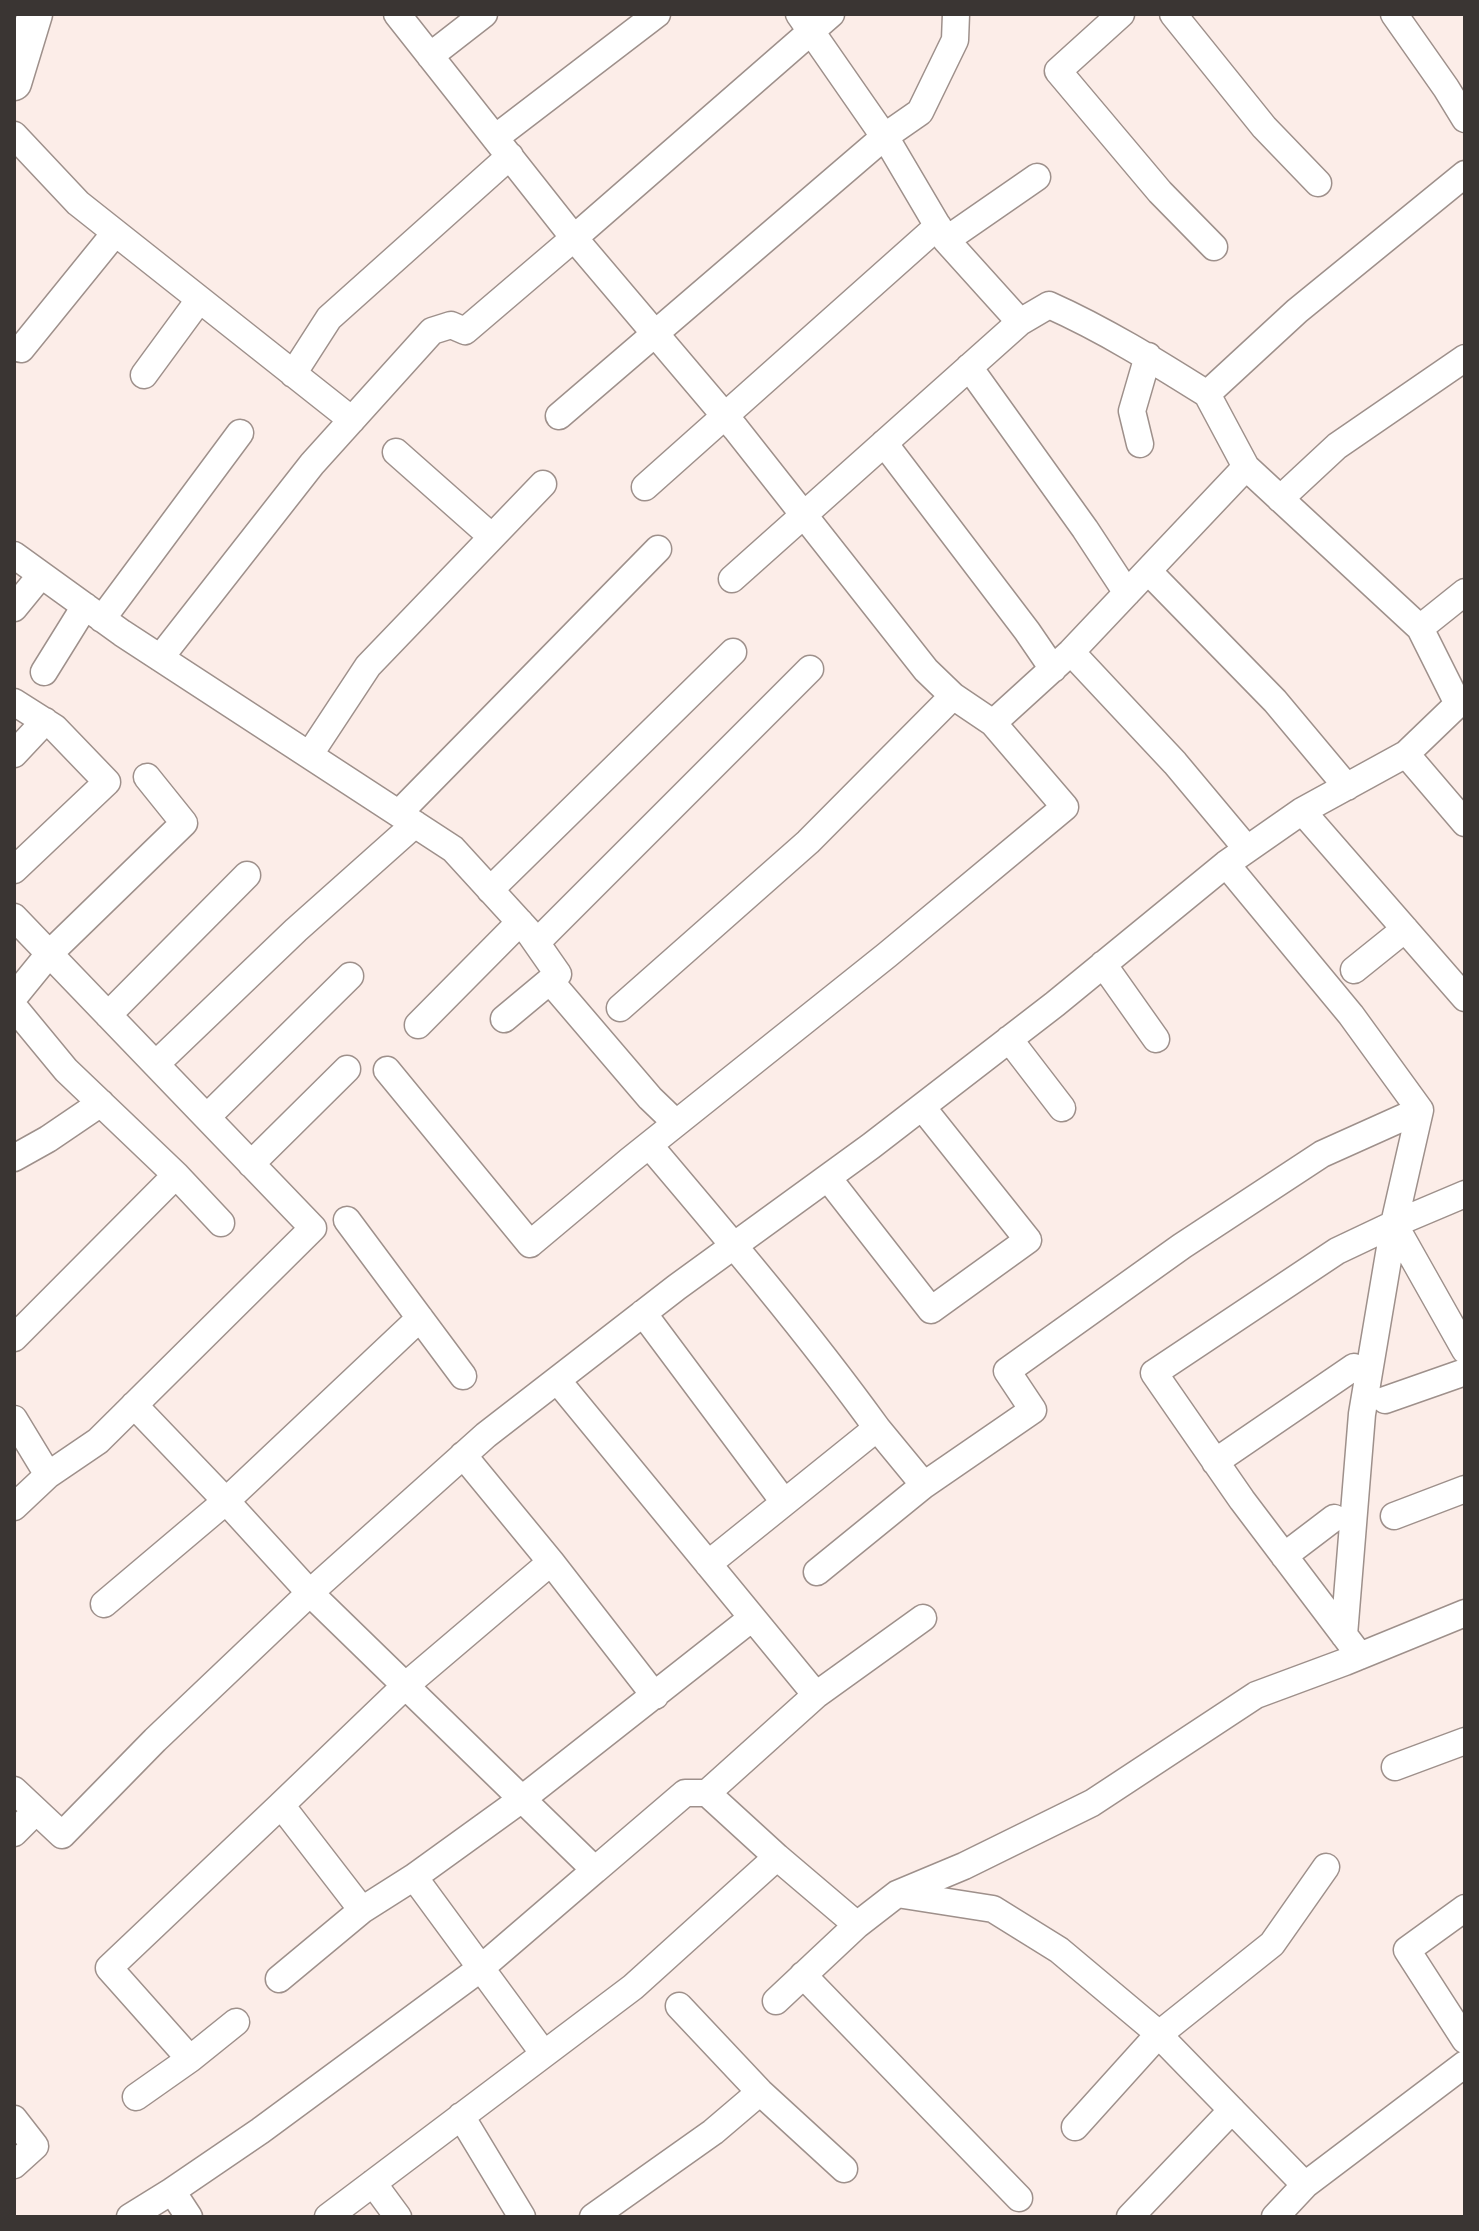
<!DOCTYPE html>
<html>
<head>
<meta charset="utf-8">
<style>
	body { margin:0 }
	#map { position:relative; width:1479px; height:2231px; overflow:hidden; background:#fcede8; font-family:"DM Sans",sans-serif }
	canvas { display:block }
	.frame { position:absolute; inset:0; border:16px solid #3a3533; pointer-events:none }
</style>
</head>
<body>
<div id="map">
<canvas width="1479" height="2231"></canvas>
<div class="frame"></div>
</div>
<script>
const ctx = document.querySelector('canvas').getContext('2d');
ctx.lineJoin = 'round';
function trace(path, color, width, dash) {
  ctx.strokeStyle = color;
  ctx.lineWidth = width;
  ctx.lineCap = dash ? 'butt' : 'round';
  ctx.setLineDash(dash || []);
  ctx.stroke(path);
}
const minor = new Path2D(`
	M831,14L574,238L736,429L926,670L953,696L993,723L1071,652L1246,467L1207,394
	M1121,14L1058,71L1160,192L1214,247
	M1173,14L1264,127L1318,183
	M1394,14L1446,88L1465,119
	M430,56L484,14
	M14,135L78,203L352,420
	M495,138L657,14
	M946,240L1037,177
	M1020,322L1049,305C1105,330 1156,362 1207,394L1297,311L1465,174
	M21,349L115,233
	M969,367L1085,529L1127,593
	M293,374L329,318L510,156
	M144,375L199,300
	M559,416L884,137L920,112L955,40L956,14
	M884,443L1027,631L1053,669
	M1140,444L1132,411L1148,356
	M396,452L492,537
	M1246,467L1420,628L1465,592
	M645,487L938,226
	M1280,499L1337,446L1465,358
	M14,555L122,633L453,849L528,931L558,974L504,1019
	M1148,571L1275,701L1347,787
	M732,579L1020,322L946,240L890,145L799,14
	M14,608L41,575
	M102,619L240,433
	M1071,652L1175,763L1247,849
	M160,658L312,464L432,331L451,325L465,331L574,238L397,14
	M44,672L85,606
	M14,702L55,728L107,782L14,870
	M14,754L45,721
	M310,754L368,666L543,484
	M1406,754L1465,823
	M1302,811L1465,998
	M399,813L658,549
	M1226,864L1351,1015L1420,1110
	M490,890L733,652
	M14,917L313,1228L98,1441L48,1475L14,1419
	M537,942L810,669
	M1103,964L1156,1039
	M1354,970L1405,929
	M550,981L650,1098L676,1123
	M14,997L49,954L184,823L147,777
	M14,1007L66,1070L176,1175L221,1223
	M620,1008L808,842L953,696
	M108,1015L247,875
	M418,1025L520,922
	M1009,1039L1062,1108
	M156,1064L296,930L415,824
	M387,1070L530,1244L629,1161L887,955L1065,807L993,723
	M207,1117L350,976
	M649,1145C727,1237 806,1330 877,1428
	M14,1158L48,1139L101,1103
	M251,1164L347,1069
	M828,1178L931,1310L1028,1240L922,1107
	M347,1220L463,1376
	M643,1313L784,1502
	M420,1318L226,1501L310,1593L595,1870L685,1793H707
	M14,1338L176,1175
	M1385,1400L1465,1372
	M463,1455L551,1562L405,1686L281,1805L362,1910L414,1877L544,2054
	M1215,1462L1354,1367
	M14,1507L48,1475
	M1394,1516L1465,1489
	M1284,1556L1334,1518
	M551,1562L655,1696
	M708,1564L877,1428L924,1485L1033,1410L1007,1371L1182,1246L1322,1154L1420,1110L1394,1224L1465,1350
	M817,1572L924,1485
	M104,1604L226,1501L134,1405
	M1344,1635L1362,1414L1394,1224
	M1360,1656L1242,1500L1154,1373L1337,1251L1394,1224L1465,1194
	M816,1695L923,1618
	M1395,1767L1465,1741
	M14,1790L62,1835L155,1740L315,1588L486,1435L677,1287L871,1146L1055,1004L1226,864L1302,811L1406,754L1458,704L1420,628
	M14,1833L36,1811
	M777,1857L857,1925L897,1894L964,1866L1092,1803L1256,1695L1345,1662L1465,1613
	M414,1877L522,1799L752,1618
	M897,1894L993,1909L1059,1950L1152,2028L1305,2185L1275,2217
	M1465,1908L1407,1950L1465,2040
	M803,1975L1019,2198
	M279,1979L362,1910
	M776,2001L857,1925
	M679,2006L760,2092L844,2169
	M190,2059L109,1968L281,1805
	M136,2097L190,2059L236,2022
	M461,2116L522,2217
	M14,2119L35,2146L14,2165
	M1075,2127L1158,2035L1272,1944L1326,1867
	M373,2183L398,2217
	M1305,2185L1465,2064
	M172,2191L260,2131L481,1968L595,1870
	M130,2217L172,2191L189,2217
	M328,2217L633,1987L777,1857L707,1793L816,1695L557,1380
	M593,2217L713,2132L760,2092
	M1130,2217L1232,2110`);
const major = new Path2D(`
	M14,83L35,14`);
trace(minor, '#9e908b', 29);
trace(major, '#9e908b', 37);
trace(minor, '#fff', 26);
trace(major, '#fff', 34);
</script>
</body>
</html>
